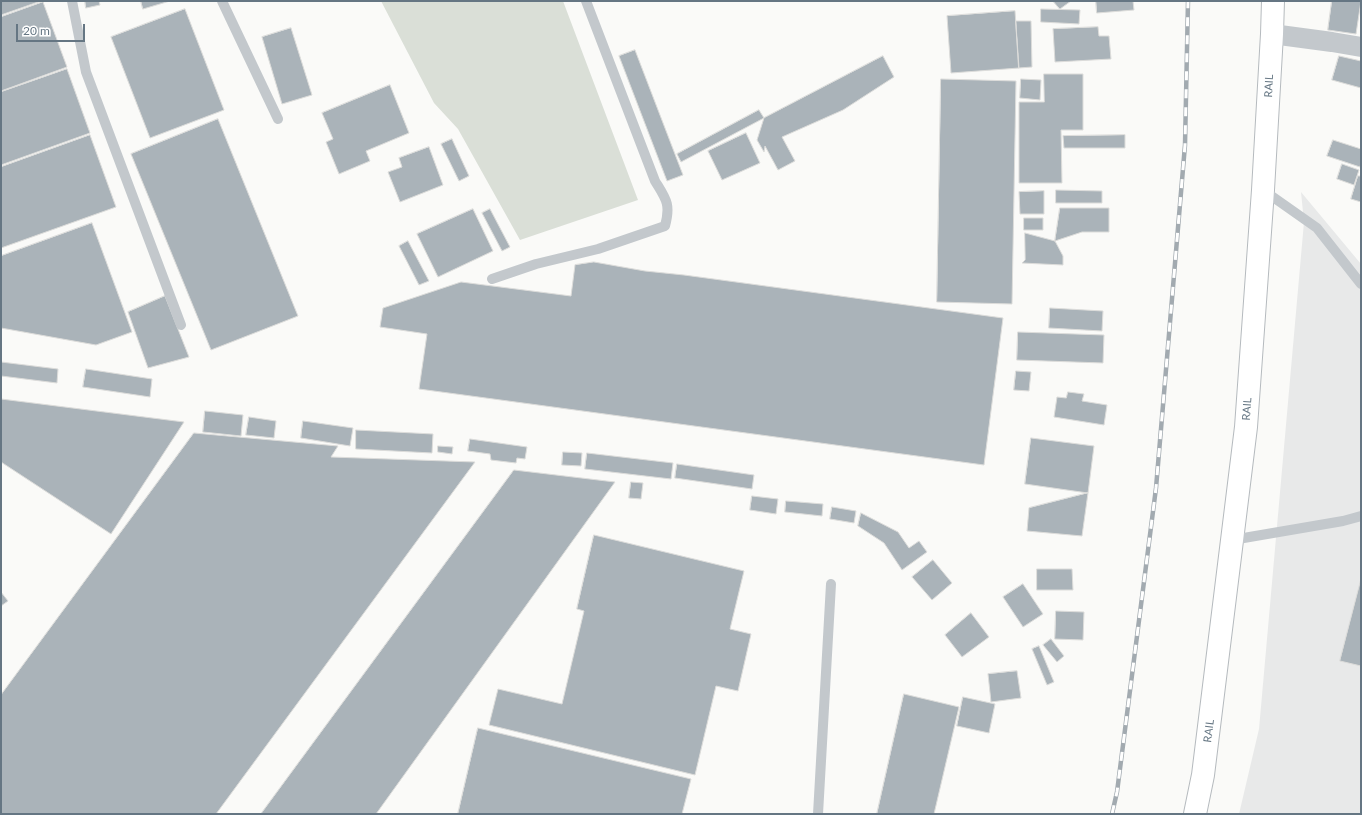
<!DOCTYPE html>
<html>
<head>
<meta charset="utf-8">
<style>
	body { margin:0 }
	#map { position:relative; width:1362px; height:815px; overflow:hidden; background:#fafaf8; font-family:Lato,sans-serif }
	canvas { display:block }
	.frame { position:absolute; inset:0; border:2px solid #657683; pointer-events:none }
	.scale { position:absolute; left:16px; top:24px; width:69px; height:18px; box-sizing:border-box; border:2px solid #657683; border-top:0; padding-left:5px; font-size:12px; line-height:14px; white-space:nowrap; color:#657683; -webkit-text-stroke:3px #fff; paint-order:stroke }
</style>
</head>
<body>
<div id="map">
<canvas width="1362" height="815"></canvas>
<div class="frame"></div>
<div class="scale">20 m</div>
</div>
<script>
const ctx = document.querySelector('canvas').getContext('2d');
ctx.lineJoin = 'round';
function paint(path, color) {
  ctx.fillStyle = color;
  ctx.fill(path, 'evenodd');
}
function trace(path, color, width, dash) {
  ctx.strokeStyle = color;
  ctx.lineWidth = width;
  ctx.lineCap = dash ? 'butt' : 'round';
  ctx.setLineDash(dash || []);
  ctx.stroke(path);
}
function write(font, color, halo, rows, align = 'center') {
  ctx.font = font + ' Lato,sans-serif';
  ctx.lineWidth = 4;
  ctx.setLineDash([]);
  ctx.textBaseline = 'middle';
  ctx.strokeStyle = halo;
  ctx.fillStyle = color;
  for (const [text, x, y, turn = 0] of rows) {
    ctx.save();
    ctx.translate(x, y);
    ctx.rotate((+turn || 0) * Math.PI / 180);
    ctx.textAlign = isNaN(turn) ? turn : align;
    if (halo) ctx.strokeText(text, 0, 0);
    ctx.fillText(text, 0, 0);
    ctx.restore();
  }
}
paint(new Path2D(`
	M1301,192L1361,264V814H1239L1259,729L1304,222Z`), '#e8e9e9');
paint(new Path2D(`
	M381,1H563L638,200L520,240L458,129L434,103Z`), '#dadfd7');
const building = new Path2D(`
	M1,1H41L1,15Z
	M85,1H99L100,5L86,8Z
	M141,1H170L143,9Z
	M1053,1H1071L1060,9Z
	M1096,1H1133L1134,10L1097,13Z
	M1332,1H1361L1356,34L1328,30Z
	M43,2L67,67L1,91V17Z
	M185,9L224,110L150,138L111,37Z
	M1041,9L1080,10L1079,24L1041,22Z
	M1015,11L1019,68L951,73L947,16Z
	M1016,21H1031L1032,67L1019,68Z
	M1098,27L1099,36H1109L1111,59L1055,62L1053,29Z
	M291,28L312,95L282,104L262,37Z
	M635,50L683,175L667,181L619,56Z
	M883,56L894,77L843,110L782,137L795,161L778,170L765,146L764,152L757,140L764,118Z
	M1339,56L1361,61V88L1332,80Z
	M67,69L90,133L1,165V92Z
	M1044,74H1083V130H1061L1062,183H1019V102H1044Z
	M941,79L1016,81L1012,304L937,302Z
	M1021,79L1041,80L1040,100L1020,98Z
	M390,85L409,133L366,151L370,161L339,174L326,142L333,139L322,113Z
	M759,110L764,118L681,162L677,154Z
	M218,119L298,316L211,350L131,154Z
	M746,133L760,163L722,180L708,151Z
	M90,135L116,207L1,248V167Z
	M1125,135V148H1064L1063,136Z
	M452,139L469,176L459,181L441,144Z
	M1333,140L1361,149V163L1360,167L1327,156Z
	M429,147L443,185L400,202L388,172L402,167L399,158Z
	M1342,164L1359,170L1354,185L1337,179Z
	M1358,176H1361V202L1351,199Z
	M1056,190L1102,191V203H1056Z
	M1044,191V214H1020L1019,192Z
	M1060,208H1109V232H1082L1055,241Z
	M473,209L493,251L438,277L417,234Z
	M490,209L510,247L502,251L482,213Z
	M1024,218H1043V230H1024Z
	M92,223L132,332L96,345L1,328V256Z
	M1025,233L1055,241L1063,256V265L1022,263L1025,260Z
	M408,241L429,281L419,285L399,246Z
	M594,262L645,271L684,275L1003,318L984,465L419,389L427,334L380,327L383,308L461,282L571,296L575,265Z
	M165,296L189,357L148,368L128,312Z
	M1050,308L1103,311L1102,331L1049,328Z
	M1018,332L1104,335L1103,363L1017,360Z
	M1,362L58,369L57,383L1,376Z
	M86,369L152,379L150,397L83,387Z
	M1016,371L1031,372L1029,391L1014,390Z
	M1068,392L1084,394L1082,401L1107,405L1104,425L1054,417L1057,397L1066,398Z
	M1,399L184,422L111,534L1,462Z
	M205,411L243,415L241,436L203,432Z
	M249,417L276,421L274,438L246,435Z
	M303,421L353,428L350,446L301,438Z
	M356,430L433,434L432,453L356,449Z
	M194,433L338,446L331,457L475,462L216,814H1V695Z
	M1031,438L1094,446L1088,493L1025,484Z
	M470,439L527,447L525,459L517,458L516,463L491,460L490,454L468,451Z
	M438,446L453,447L452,454L438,452Z
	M563,452L582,453L581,466L562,465Z
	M587,453L673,463L671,479L585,469Z
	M677,464L754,475L752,489L675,478Z
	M514,470L615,482L376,814H261Z
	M631,482L643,483L641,499L629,498Z
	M1088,493L1082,536L1027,531L1029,508Z
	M752,496L778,499L776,514L750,510Z
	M786,501L823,504L822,516L785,512Z
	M832,507L856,511L854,523L830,519Z
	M861,513L898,532L909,548L919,541L927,552L902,570L884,543L858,526Z
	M594,535L744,571L730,629L751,634L738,691L716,686L695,775L489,725L498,689L562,704L584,611L577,609Z
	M933,560L952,583L932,600L912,577Z
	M1037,569H1072L1073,590H1037Z
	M1361,579V666L1340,661Z
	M1023,584L1043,614L1023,627L1003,597Z
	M1,592L8,601L1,606Z
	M1056,611L1084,612L1083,640L1055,639Z
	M971,613L989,637L962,657L945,635Z
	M1051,639L1064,656L1057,662L1043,645Z
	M1039,646L1054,682L1047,685L1032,649Z
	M1017,671L1021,698L991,702L988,674Z
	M904,694L959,707L934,814H877Z
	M963,697L995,704L989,733L957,726Z
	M478,728L691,779L682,814H458Z`);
paint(building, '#aab3b9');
trace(building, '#dcdcda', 1);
const primary = new Path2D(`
	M1195,814L1203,775L1246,427L1263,190L1272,34L1273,1`);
trace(primary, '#b5babe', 24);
trace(new Path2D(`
	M72,1L86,72L181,325
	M222,1L278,119
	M1263,190L1317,228L1361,284
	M492,279L536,264L598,249L665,226C671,204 666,199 655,181L586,1
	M1232,540L1343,521L1361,516
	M818,814L831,584`), '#c3c8cc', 10);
trace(new Path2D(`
	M1272,34L1332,42L1361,47`), '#c3c8cc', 20);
trace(primary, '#fff', 22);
const rail = new Path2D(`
	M1112,814L1117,792L1156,488L1185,145L1188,1`);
trace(rail, '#a2aab0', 4.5);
trace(rail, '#fff', 3, [9]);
write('11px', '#657683', '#fff', [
	["RAIL",1269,86,-87],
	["RAIL",1247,409,-86],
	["RAIL",1209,731,-83]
]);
</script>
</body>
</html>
